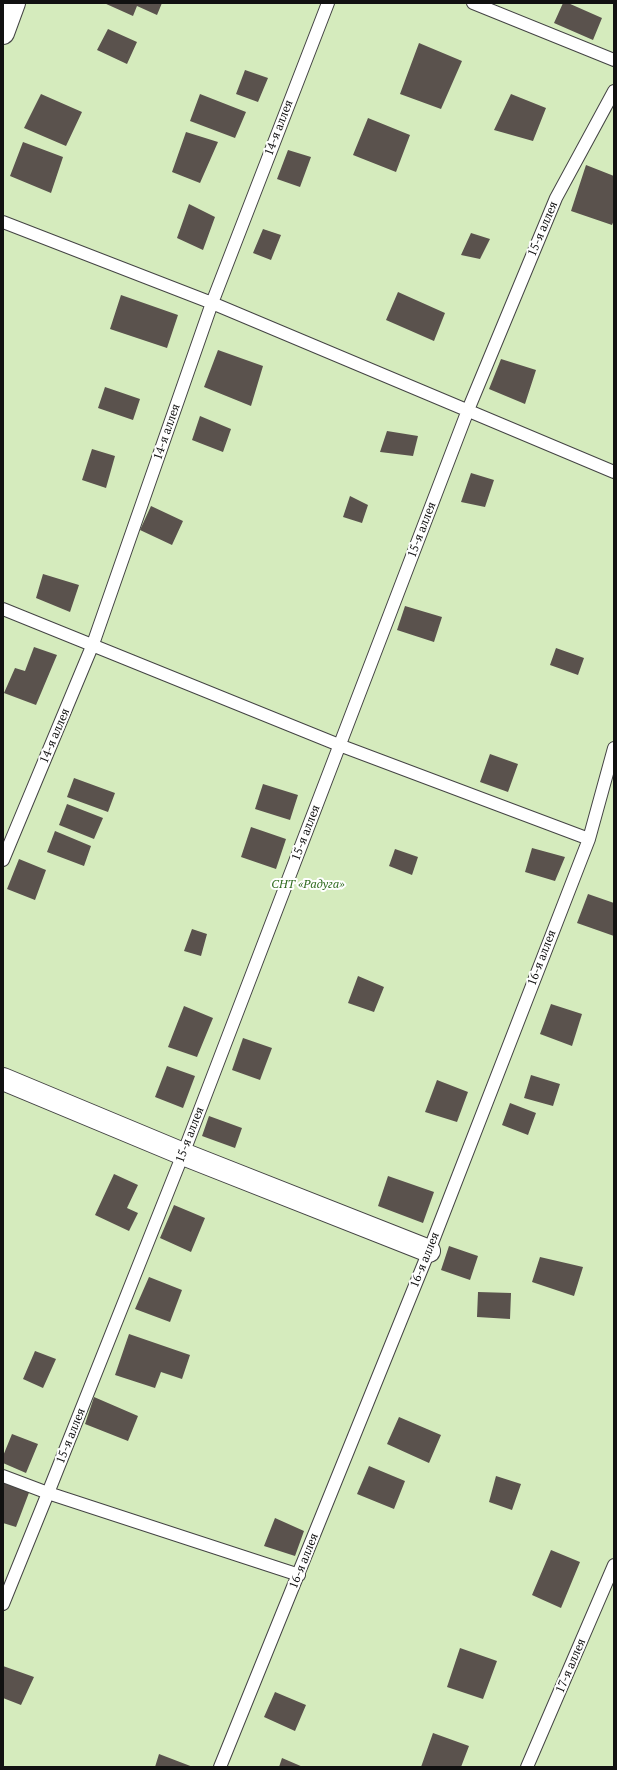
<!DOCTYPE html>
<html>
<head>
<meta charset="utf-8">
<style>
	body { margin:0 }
	#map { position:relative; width:617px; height:1770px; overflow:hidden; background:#fffdf5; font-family:"PT Serif",serif }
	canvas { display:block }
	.frame { position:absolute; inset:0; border:4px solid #111; pointer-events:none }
</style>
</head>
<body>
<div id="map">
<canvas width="617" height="1770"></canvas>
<div class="frame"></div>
</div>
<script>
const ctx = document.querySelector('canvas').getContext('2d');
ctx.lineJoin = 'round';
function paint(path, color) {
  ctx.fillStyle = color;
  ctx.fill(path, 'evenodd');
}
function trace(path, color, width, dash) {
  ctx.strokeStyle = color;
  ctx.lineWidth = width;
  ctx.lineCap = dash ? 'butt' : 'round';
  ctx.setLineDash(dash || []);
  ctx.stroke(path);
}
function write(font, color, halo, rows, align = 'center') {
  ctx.font = font + ' "PT Serif",serif';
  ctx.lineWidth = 4;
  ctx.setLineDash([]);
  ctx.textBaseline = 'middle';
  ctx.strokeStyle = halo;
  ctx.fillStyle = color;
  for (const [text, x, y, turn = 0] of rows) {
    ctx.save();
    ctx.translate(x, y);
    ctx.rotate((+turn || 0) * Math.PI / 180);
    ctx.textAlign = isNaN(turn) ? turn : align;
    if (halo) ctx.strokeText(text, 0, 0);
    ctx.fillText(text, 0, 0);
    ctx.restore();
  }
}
paint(new Path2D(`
	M3,3H614V1767H3Z`), '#d5ebbd');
paint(new Path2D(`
	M104,3H162L157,15L137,6L133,16Z
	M563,3H568L602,18L593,40L554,23Z
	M108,29L137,42L127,64L97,50Z
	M419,43L462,61L441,109L400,94Z
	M245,70L268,78L258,102L236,94Z
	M41,94L82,112L66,146L24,128Z
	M200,94L246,112L235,138L190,121Z
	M511,94L546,108L533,141L494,130Z
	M368,118L410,135L396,172L353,155Z
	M186,132L218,142L200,183L172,172Z
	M23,142L63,157L51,193L10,176Z
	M288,150L311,157L300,187L277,179Z
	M586,165L614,176V220L612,225L571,211Z
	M189,204L215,217L203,250L177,238Z
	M263,229L281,235L271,260L253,253Z
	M471,233L490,239L480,259L461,255Z
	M398,292L445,313L434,341L386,320Z
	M121,295L178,315L167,348L110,329Z
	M218,350L263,366L251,406L204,387Z
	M501,359L536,370L525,404L489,389Z
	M105,387L140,399L133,420L98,408Z
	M200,416L231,429L223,452L192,440Z
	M387,431L418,436L413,456L380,452Z
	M92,449L115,456L106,488L82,480Z
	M471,473L494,480L485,507L461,502Z
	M350,496L368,505L362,523L343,517Z
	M151,506L183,521L172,545L140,530Z
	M43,574L79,585L70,612L36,598Z
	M405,606L442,617L434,642L397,630Z
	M34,647L57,655L36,705L4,693L15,668L25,671Z
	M556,648L584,658L578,675L550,665Z
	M490,754L518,764L508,792L480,782Z
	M74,778L115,793L108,812L67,797Z
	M263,784L298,795L290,820L255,809Z
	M67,804L103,818L94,839L59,825Z
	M251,827L286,839L276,869L241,857Z
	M55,831L91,846L84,866L47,852Z
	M532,848L565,857L555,881L525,872Z
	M395,849L418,857L412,875L389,866Z
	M19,859L46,870L35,900L7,889Z
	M588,894L614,903V936L577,923Z
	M192,929L207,934L201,956L184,951Z
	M358,976L384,987L374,1012L348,1003Z
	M551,1004L582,1014L572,1046L540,1034Z
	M184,1006L213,1018L197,1057L168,1047Z
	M243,1038L272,1048L260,1080L232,1070Z
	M167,1066L195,1076L183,1108L155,1097Z
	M531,1075L560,1084L553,1106L524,1098Z
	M437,1080L468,1092L457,1122L425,1112Z
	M510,1103L536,1113L528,1135L502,1125Z
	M209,1116L242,1128L235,1148L202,1136Z
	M114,1174L138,1185L127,1208L138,1213L129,1231L95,1215Z
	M388,1176L434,1192L423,1223L378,1206Z
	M174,1205L205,1218L191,1252L160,1238Z
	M449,1246L478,1256L470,1280L441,1270Z
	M540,1257L583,1267L574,1296L532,1282Z
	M149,1277L182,1290L170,1322L135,1309Z
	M478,1292L511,1293L510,1319L477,1317Z
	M129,1334L190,1355L182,1379L161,1372L155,1388L115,1375Z
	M35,1351L56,1359L43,1388L23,1379Z
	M94,1397L138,1416L128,1441L85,1424Z
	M399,1417L441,1435L429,1463L387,1444Z
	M12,1434L38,1444L26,1473L3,1463V1456Z
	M369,1466L405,1481L394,1509L357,1494Z
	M496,1476L521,1484L512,1510L489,1502Z
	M5,1480L30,1490L16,1527L3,1523V1486Z
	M275,1518L304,1531L295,1556L264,1546Z
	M551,1550L580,1562L561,1608L532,1595Z
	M460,1648L497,1661L483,1699L447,1687Z
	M3,1666L34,1677L21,1705L3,1698Z
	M275,1692L306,1705L295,1731L264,1717Z
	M433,1733L469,1746L461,1767H421Z
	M159,1754L193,1767H155Z
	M282,1758L303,1767H279Z`), '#5a524d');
const lane = new Path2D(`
	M473,3L614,60
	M3,222L212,303L614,472
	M3,609L339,745L589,839
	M3,860L93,644L212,303L328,3
	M3,1476L48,1493L299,1575
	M3,1604L48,1493L183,1154L468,410L556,198L614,91
	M220,1767L429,1251L589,839L614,748
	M527,1767L614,1565`);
const street = new Path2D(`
	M3,33L14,3
	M3,1079L183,1154L429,1251`);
trace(lane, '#444', 14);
trace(street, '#444', 24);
trace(lane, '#fff', 12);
trace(street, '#fff', 22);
write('12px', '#111', '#fff', [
	["14-я аллея",279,128,-69],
	["15-я аллея",543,229,-67],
	["14-я аллея",167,432,-71],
	["15-я аллея",422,530,-69],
	["14-я аллея",55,736,-67],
	["15-я аллея",306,833,-69],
	["16-я аллея",542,958,-69],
	["15-я аллея",190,1135,-69],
	["16-я аллея",425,1260,-68],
	["15-я аллея",71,1436,-68],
	["16-я аллея",304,1561,-68],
	["17-я аллея",571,1666,-67]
]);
write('italic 12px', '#2f6b1f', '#fff', [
	["СНТ «Радуга»",308,885]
]);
</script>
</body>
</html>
